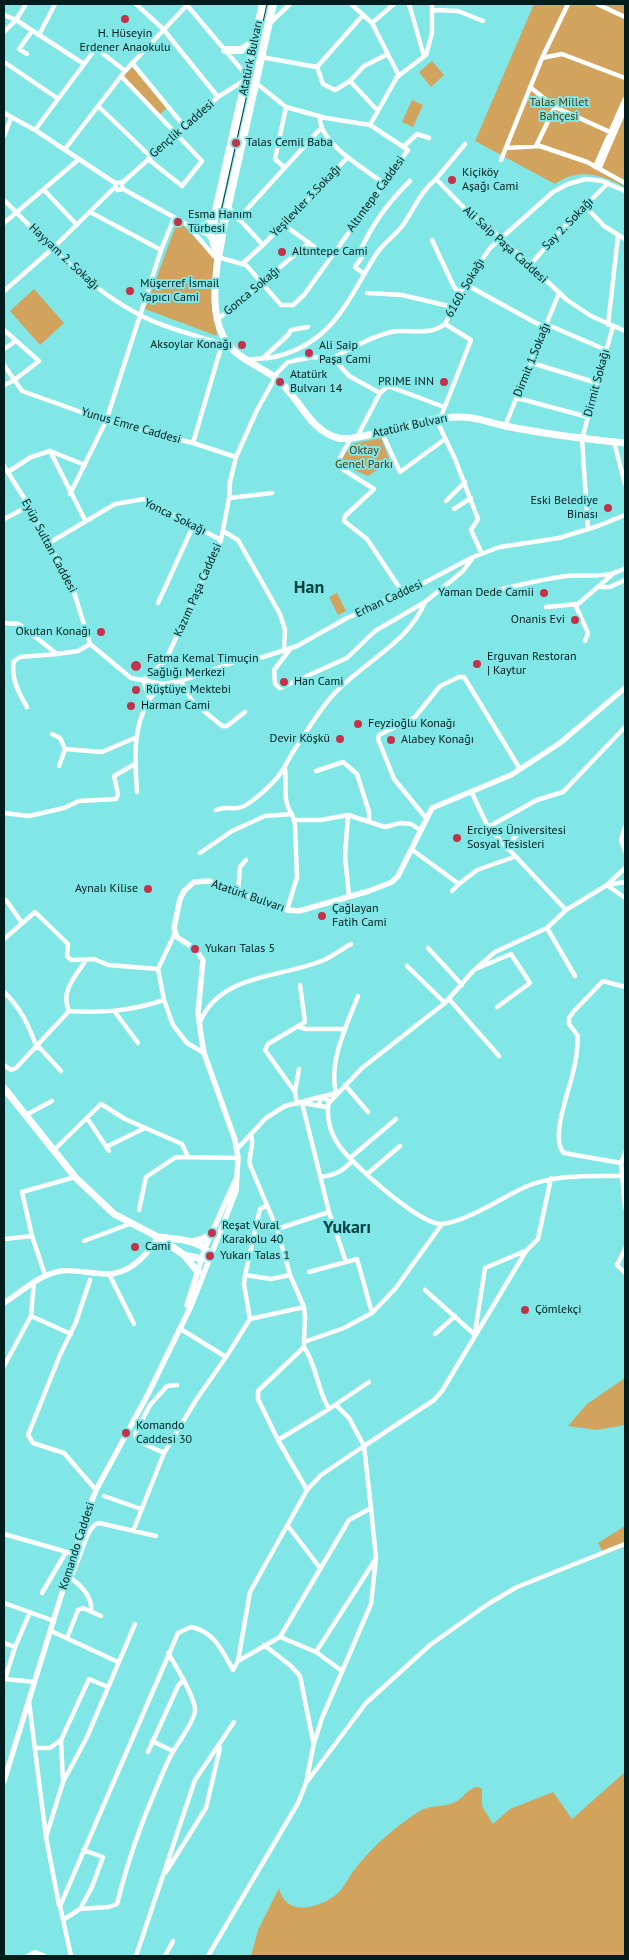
<!DOCTYPE html>
<html>
<head>
<meta charset="utf-8">
<style>
	body { margin:0 }
	#map { position:relative; width:629px; height:1960px; overflow:hidden; background:#80e6e6; font-family:"PT Sans",sans-serif }
	canvas { display:block }
	.frame { position:absolute; inset:0; border:5px solid #001d1e; pointer-events:none }
</style>
</head>
<body>
<div id="map">
<canvas width="629" height="1960"></canvas>
<div class="frame"></div>
</div>
<script>
const ctx = document.querySelector('canvas').getContext('2d');
ctx.lineJoin = 'round';
function paint(path, color) {
  ctx.fillStyle = color;
  ctx.fill(path, 'evenodd');
}
function trace(path, color, width, dash) {
  ctx.strokeStyle = color;
  ctx.lineWidth = width;
  ctx.lineCap = dash ? 'butt' : 'round';
  ctx.setLineDash(dash || []);
  ctx.stroke(path);
}
function write(font, color, halo, rows, align = 'center') {
  ctx.font = font + ' "PT Sans",sans-serif';
  ctx.lineWidth = 4;
  ctx.setLineDash([]);
  ctx.textBaseline = 'middle';
  ctx.strokeStyle = halo;
  ctx.fillStyle = color;
  for (const [text, x, y, turn = 0] of rows) {
    ctx.save();
    ctx.translate(x, y);
    ctx.rotate((+turn || 0) * Math.PI / 180);
    ctx.textAlign = isNaN(turn) ? turn : align;
    if (halo) ctx.strokeText(text, 0, 0);
    ctx.fillText(text, 0, 0);
    ctx.restore();
  }
}
paint(new Path2D(`
	M534,4H625V187C601,175 580,167 555,184L475,141Z
	M432,61L444,75L431,87L419,72Z
	M133,67L167,108L158,116L122,77Z
	M412,100L423,105L413,127L402,122Z
	M181,223L215,259L214,309L217,336L145,309L176,225L180,226Z
	M34,289L64,323L40,345L10,311Z
	M381,438L390,461L368,476L339,464L351,444Z
	M337,593L346,611L338,615L329,597Z
	M625,1378V1425L597,1430L568,1426L587,1404Z
	M625,1526V1547L604,1554L598,1543Z
	M625,1772V1956H251L258,1930L279,1888C286,1918 319,1908 337,1894C344,1888 349,1876 355,1869C368,1852 384,1837 401,1824C409,1819 418,1810 427,1808C437,1805 447,1807 457,1801C464,1797 469,1787 478,1787L482,1789V1806L493,1824L510,1809L553,1792L572,1819Z`), '#d2a35c');
trace(new Path2D(`
	M136,4L163,29L218,97
	M186,4L246,75L286,107L326,118L370,125L408,150L304,295L293,305H281L246,265L214,256L191,229
	M351,4L372,23L399,76
	M409,4L424,56
	M597,4L625,17
	M433,10L458,11L483,21
	M4,15L16,20L84,64
	M270,23L290,4
	M372,23L394,4
	M4,32L16,20L26,4
	M39,35L55,4
	M27,54L19,49L32,31
	M261,57L317,67
	M542,58L562,54L625,78
	M4,62L57,98
	M132,63L184,126
	M317,67L323,84L335,90L350,81L364,66L388,54
	M317,67L363,15
	M121,76L202,161L182,186L148,159
	M350,81L378,111
	M530,87L555,107
	M98,106L150,156
	M4,113L35,130L115,183L121,182L123,189L117,190L115,183
	M320,116C318,143 364,168 383,183
	M370,125L397,77L426,55L432,33V4
	M35,130L96,48L125,71
	M4,136L11,118
	M536,146L555,107L610,132
	M403,147L417,134L429,138
	M506,148L540,146L587,162L625,183
	M65,149L125,71L187,5
	M501,160L542,58L568,4
	M595,167L625,99
	M285,168L275,159L286,107
	M599,169L625,109
	M436,179L465,144
	M122,183L218,97L245,80
	M123,189L188,225L211,230
	M44,190L77,225
	M4,200C46,242 85,286 138,314C164,328 195,335 222,344L224,343
	M585,206L604,226L625,239
	M229,208L263,245L243,263
	M90,212L161,250
	M238,219L321,128
	M4,223L79,159
	M284,225L330,258
	M198,228L213,219
	M192,229L211,235
	M432,240L454,287L460,293
	M263,245L348,157
	M530,265L559,232L608,183
	M364,274L355,267L362,257L360,251C372,225 389,201 410,181
	M465,284L545,328
	M4,291L52,249L114,188
	M367,293L402,295L453,307
	M218,319L309,243
	M546,324L606,350
	M608,325L618,236
	M4,330L39,361L13,381L4,385
	M4,349L16,341
	M263,358L288,335L291,330L308,327
	M333,358C349,349 374,336 391,332C410,328 429,337 445,324
	M248,360C258,358 269,359 278,356C335,341 348,298 377,253C384,242 395,236 403,225C414,209 420,192 436,179L467,211L500,237L567,300L591,316L625,331
	M532,363L597,383
	M4,365L22,391L106,421L193,443L222,344
	M273,377L288,362L313,357L333,358L349,376L380,393
	M517,398L588,417
	M436,419L455,459L478,519L471,530L482,554
	M440,419L471,340L445,324L465,284L490,248L553,192L568,184L586,179L602,181L625,191
	M505,426L559,293
	M382,433L400,472L445,439
	M357,437L380,393L388,386L444,407
	M351,438L336,465L374,489L345,516L344,521L367,539L403,593
	M614,442L625,484
	M193,443L236,457
	M50,451L85,520
	M4,466L29,506L73,589L90,644L131,678L163,684L181,681L243,659L263,657L297,646L347,618L416,587L473,557L500,547L559,538L598,526L625,515
	M8,472L31,457L50,451L85,465
	M70,494L106,421L161,250L174,218
	M229,498L272,493
	M446,501L465,482
	M454,509L471,498
	M4,519L29,506
	M588,529L582,439L613,326
	M223,531L238,540L280,614L285,630L284,651
	M49,543L115,504L144,499L221,540
	M600,587H610L625,580
	M476,595C504,589 532,581 560,577C581,573 607,580 625,568
	M158,603L194,524
	M575,604L588,633L585,641
	M546,607L578,604L615,572
	M4,623L19,624L57,654L78,651L90,644
	M291,648L274,670L275,684L280,688L347,658L375,631L425,602L463,571L472,559
	M181,681L192,701L222,726H227L245,712
	M149,698L143,680L162,664L169,653L221,540L229,498L230,482L236,457L257,410L275,378
	M27,707C19,694 10,677 14,661L20,657L57,654
	M52,734L60,738L65,749L102,752L137,737
	M59,766L65,749
	M285,769C287,784 282,802 292,814
	M316,771L343,762L357,774L369,812V822
	M471,791L488,827L566,910
	M137,792C135,761 132,728 149,700C152,694 160,689 166,684
	M216,810C225,806 228,809 238,808C246,808 268,788 274,781C284,772 287,760 295,749C307,731 318,712 332,696C361,663 408,644 425,602
	M4,813L29,816L64,808L79,801L116,799L118,794L114,776L135,764
	M348,815L345,856L349,896
	M426,818L394,779L378,739L379,735L415,717L440,686L459,677H464L520,769
	M294,820H321L348,815L385,827L400,823L411,824L420,830
	M488,827L537,800L563,792L624,728
	M625,827L621,840L625,851
	M411,849L459,884L452,891
	M507,849C514,837 520,828 534,828
	M200,853L232,831L265,816L292,814L295,825L297,877L287,910
	M625,868L607,885L625,898
	M459,884L477,870L514,857
	M238,891L240,867L246,860
	M4,900H6L22,923
	M547,928L575,976
	M175,933L158,969L164,1000L173,1025L187,1043L204,1053
	M4,939L35,912L68,944L67,956L71,960L94,959L108,965L158,969
	M428,948L462,985
	M407,966L445,1003
	M478,968L511,954L530,983L497,1007
	M4,992C21,1008 29,1026 37,1048
	M449,999L499,1056
	M69,1011C60,991 75,977 86,960
	M115,1012L138,1043
	M200,1022C220,973 282,978 324,960C333,956 342,949 351,944
	M299,1027L306,1029H345
	M38,1046L61,1071
	M4,1065L11,1070L16,1068L69,1011C103,1013 131,1011 164,1000
	M345,1085L368,1112
	M295,1092L299,1069
	M336,1093C328,1062 347,1025 358,996
	M302,1103L329,1212L346,1262
	M303,1103L320,1106
	M297,1104L295,1092L265,1050L268,1044L305,1022L300,985
	M328,1104L362,1068L445,1003L473,971L495,952L547,928L566,910L607,885L625,882
	M326,1107L321,1106L319,1103L322,1097L329,1101C326,1114 329,1131 338,1144C349,1162 421,1226 442,1224C466,1222 503,1197 525,1187C556,1174 591,1176 623,1176
	M26,1115L52,1101
	M87,1118L109,1151
	M251,1135C255,1144 248,1155 250,1165L277,1229L290,1275L304,1307L305,1318L304,1342L344,1328L372,1313
	M106,1147L145,1128
	M237,1149L266,1118L285,1106L336,1093
	M54,1150L101,1104L125,1119L182,1144L188,1157
	M625,1153L621,1163L625,1207
	M350,1158L396,1119
	M621,1163L564,1153C549,1139 571,1086 574,1068C577,1058 577,1047 578,1036L569,1024V1018L574,1011L603,981L625,987
	M367,1174L400,1146
	M321,1177C335,1175 343,1171 352,1161
	M139,1210L146,1177L176,1157L238,1158
	M277,1229L329,1212
	M4,1239L32,1236
	M84,1241L132,1223
	M625,1249L617,1265L625,1273
	M309,1272L357,1259L372,1313L395,1289L442,1224
	M109,1274L134,1324
	M45,1275L32,1236L22,1192L75,1177
	M245,1275L271,1279L290,1275
	M90,1280L76,1322L60,1355L28,1435L33,1443L64,1453L96,1490
	M425,1290L474,1334
	M31,1316L71,1334
	M250,1319L244,1284L245,1275L260,1209L266,1206
	M179,1328L226,1357L250,1319L304,1307
	M475,1332L485,1268L525,1251
	M435,1334L455,1316
	M304,1342V1347L258,1391V1399L278,1440L329,1409L369,1382
	M304,1347C317,1366 317,1390 329,1409
	M4,1366L31,1316L34,1282
	M177,1385L167,1386L150,1405L135,1434L138,1441L164,1453L196,1400L226,1357
	M336,1405L349,1418L364,1446L434,1400L442,1391L526,1251L538,1239L551,1178
	M104,1496L141,1509
	M288,1526L320,1568
	M133,1531L164,1453
	M4,1534L74,1554
	M69,1577C80,1584 93,1597 91,1611
	M70,1578C80,1565 85,1525 99,1523L156,1536
	M42,1593L66,1552
	M4,1603L54,1621
	M51,1631L118,1662
	M280,1637L316,1652L342,1671
	M67,1638L78,1610L83,1608L101,1616
	M4,1643L15,1647
	M264,1645L291,1666L300,1676L313,1741
	M316,1652L375,1560
	M238,1661L280,1637L349,1520L371,1508L364,1446L321,1475L307,1490L278,1440
	M233,1670L238,1661L250,1592L307,1490
	M4,1679L35,1682
	M5,1679L15,1647L30,1612
	M29,1702L46,1837L59,1905
	M152,1741L173,1751
	M35,1748H50L61,1740
	M148,1752L178,1686L183,1680
	M63,1781L61,1740L89,1679L108,1687
	M306,1783L366,1703L430,1645L488,1604L517,1587L625,1544
	M46,1837L63,1782L87,1737L135,1624
	M166,1872L206,1808L220,1748
	M80,1909L92,1887L103,1857L83,1850
	M63,1920L80,1909L109,1907L117,1904C130,1851 146,1811 168,1761C174,1747 193,1725 195,1711C196,1698 175,1665 168,1653
	M28,1956L35,1952L45,1956
	M71,1956L60,1906L178,1633L191,1627C214,1631 223,1652 233,1670
	M136,1956L195,1780L234,1722
	M165,1956L173,1941
	M208,1956L298,1803L306,1783L314,1743L322,1718L371,1604L376,1558L371,1508`), '#fff', 4.5);
trace(new Path2D(`
	M4,1303C21,1292 40,1274 61,1271C76,1269 92,1274 107,1274C130,1274 147,1255 158,1237
	M187,1305L205,1248L235,1181
	M4,1781L85,1518L96,1490L148,1394L191,1306L236,1191L238,1158L235,1140L204,1053L201,1035L198,1013L203,960L195,949L177,937L174,928L180,899L184,891L194,882L209,881L287,910L299,911L369,891L392,882L398,876L432,808L511,775L560,743L625,688`), '#fff', 5.5);
trace(new Path2D(`
	M218,257C215,283 211,312 223,336C234,358 258,365 276,378C298,395 309,431 338,438C348,440 358,437 368,435C398,430 430,416 461,417C477,417 490,423 505,426C545,434 585,439 625,443
	M4,1088L75,1177L114,1214L158,1237L184,1255L202,1259L210,1256C204,1239 173,1239 158,1237
	M192,1242L203,1239L212,1233
	M184,1255L198,1272`), '#fff', 7);
trace(new Path2D(`
	M225,50H241L254,42
	M210 233a6 6 0 1 1 12 0a6 6 0 1 1-12 0Z
	M212,228L263,4
	M222,232L273,4
	M212,237L218,257
	M218,257L222,236`), '#fff', 8);
trace(new Path2D(`
	M220,216L267,4`), '#133b3b', 1);
for (const [x, y, r, color] of [
	[125,19,5,"#c2324b"],
	[236,143,5,"#c2324b"],
	[452,180,5,"#c2324b"],
	[178,222,5,"#c2324b"],
	[282,252,5,"#c2324b"],
	[130,291,5,"#c2324b"],
	[242,345,5,"#c2324b"],
	[309,353,5,"#c2324b"],
	[280,382,5,"#c2324b"],
	[444,382,5,"#c2324b"],
	[608,508,5,"#c2324b"],
	[544,593,5,"#c2324b"],
	[575,620,5,"#c2324b"],
	[101,632,5,"#c2324b"],
	[477,664,5,"#c2324b"],
	[136,666,6,"#c2324b"],
	[284,682,5,"#c2324b"],
	[136,690,5,"#c2324b"],
	[131,706,5,"#c2324b"],
	[358,724,5,"#c2324b"],
	[340,739,5,"#c2324b"],
	[391,740,5,"#c2324b"],
	[457,838,5,"#c2324b"],
	[148,889,5,"#c2324b"],
	[322,916,5,"#c2324b"],
	[195,949,5,"#c2324b"],
	[212,1233,5,"#c2324b"],
	[135,1247,5,"#c2324b"],
	[210,1256,5,"#c2324b"],
	[525,1310,5,"#c2324b"],
	[126,1433,5,"#c2324b"]
]) {
  const dot = new Path2D();
  dot.arc(x, y, r, 0, 2 * Math.PI);
  ctx.fillStyle = color;
  ctx.fill(dot);
  trace(dot, '#80e6e6', 2);
}
write('12px', '#001d1e', '#80e6e6', [
	["H. Hüseyin",125,34,"center"],
	["Erdener Anaokulu",125,48,"center"],
	["Talas Cemil Baba",246,143],
	["Kiçiköy",462,173],
	["Aşağı Cami",462,187],
	["Esma Hanım",188,215],
	["Türbesi",188,229],
	["Altıntepe Cami",292,252],
	["Müşerref İsmail",140,284],
	["Yapıcı Cami",140,298],
	["Aksoylar Konağı",232,345,"right"],
	["Ali Saip",319,346],
	["Paşa Cami",319,360],
	["Atatürk",290,375],
	["Bulvarı 14",290,389],
	["PRIME INN",434,382,"right"],
	["Eski Belediye",598,501,"right"],
	["Binası",598,515,"right"],
	["Yaman Dede Camii",534,593,"right"],
	["Onanis Evi",565,620,"right"],
	["Okutan Konağı",91,632,"right"],
	["Erguvan Restoran",487,657],
	["| Kaytur",487,671],
	["Fatma Kemal Timuçin",147,659],
	["Sağlığı Merkezi",147,673],
	["Han Cami",294,682],
	["Rüştüye Mektebi",146,690],
	["Harman Cami",141,706],
	["Feyzioğlu Konağı",368,724],
	["Devir Köşkü",330,739,"right"],
	["Alabey Konağı",401,740],
	["Erciyes Üniversitesi",467,831],
	["Sosyal Tesisleri",467,845],
	["Aynalı Kilise",138,889,"right"],
	["Çağlayan",332,909],
	["Fatih Cami",332,923],
	["Yukarı Talas 5",205,949],
	["Reşat Vural",222,1226],
	["Karakolu 40",222,1240],
	["Cami",145,1247],
	["Yukarı Talas 1",220,1256],
	["Çömlekçi",535,1310],
	["Komando",136,1426],
	["Caddesi 30",136,1440]
], 'left');
write('12px', '#001d1e', '#80e6e6', [
	["Atatürk Bulvarı",251,58,-78],
	["Gençlik Caddesi",182,129,-41],
	["Altıntepe Caddesi",376,194,-54],
	["Yeşilevler 3.Sokağı",306,201,-46],
	["Say 2. Sokağı",568,224,-46],
	["Ali Saip Paşa Caddesi",505,245,42],
	["Hayyam 2. Sokağı",64,257,43],
	["6160. Sokağı",465,288,-60],
	["Gonca Sokağı",252,291,-40],
	["Dirmit 1.Sokağı",532,360,-68],
	["Dirmit Sokağı",597,383,-75],
	["Yunus Emre Caddesi",131,426,16],
	["Atatürk Bulvarı",410,426,-12],
	["Yonca Sokağı",175,517,26],
	["Eyüp Sultan Caddesi",49,546,62],
	["Kazım Paşa Caddesi",198,590,-66],
	["Erhan Caddesi",389,599,-25],
	["Atatürk Bulvarı",248,896,19],
	["Komando Caddesi",77,1546,-72]
]);
write('12px', '#523912', '#80e6e6', [
	["Talas Millet",559,103],
	["Bahçesi",559,117],
	["Oktay",364,451],
	["Genel Parkı",364,465]
]);
write('bold 18px', '#034243', '#80e6e6', [
	["Han",309,588],
	["Yukarı",347,1228]
]);
</script>
</body>
</html>
